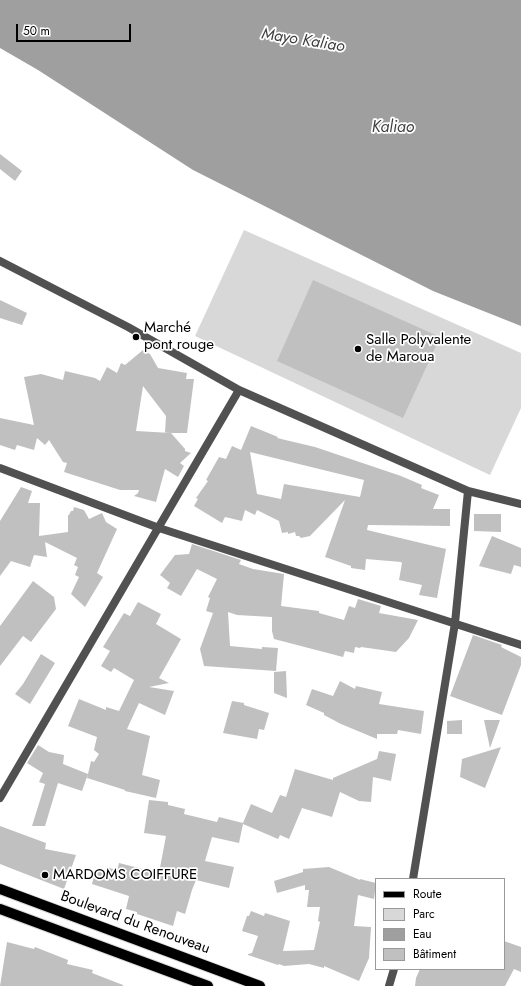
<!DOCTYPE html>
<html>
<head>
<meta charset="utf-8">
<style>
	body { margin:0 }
	#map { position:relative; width:521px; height:986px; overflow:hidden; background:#fff; font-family:Jost,sans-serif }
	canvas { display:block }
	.legend { position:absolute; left:375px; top:878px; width:130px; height:92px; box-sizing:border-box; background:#fff; border:1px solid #999; margin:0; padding:5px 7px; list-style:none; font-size:12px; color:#000 }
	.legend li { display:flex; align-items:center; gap:8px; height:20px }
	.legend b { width:20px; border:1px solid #999 }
	.scale { position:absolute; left:16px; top:24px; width:115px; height:18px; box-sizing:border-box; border:2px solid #000; border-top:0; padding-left:5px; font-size:12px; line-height:14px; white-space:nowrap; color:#000; -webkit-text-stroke:3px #fff; paint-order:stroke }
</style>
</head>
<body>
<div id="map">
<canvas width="521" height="986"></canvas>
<ul class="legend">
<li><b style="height:5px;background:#000"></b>Route</li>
<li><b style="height:11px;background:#d8d8d8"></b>Parc</li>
<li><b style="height:11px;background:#9f9f9f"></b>Eau</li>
<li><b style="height:11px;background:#c0c0c0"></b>Bâtiment</li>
</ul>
<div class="scale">50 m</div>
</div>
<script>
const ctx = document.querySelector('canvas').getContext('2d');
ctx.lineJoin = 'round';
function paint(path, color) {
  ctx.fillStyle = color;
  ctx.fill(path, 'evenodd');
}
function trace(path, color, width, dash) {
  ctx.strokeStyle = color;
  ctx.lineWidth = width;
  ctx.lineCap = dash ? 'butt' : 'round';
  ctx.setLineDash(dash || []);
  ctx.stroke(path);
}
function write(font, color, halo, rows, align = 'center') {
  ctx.font = font + ' Jost,sans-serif';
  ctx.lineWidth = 3.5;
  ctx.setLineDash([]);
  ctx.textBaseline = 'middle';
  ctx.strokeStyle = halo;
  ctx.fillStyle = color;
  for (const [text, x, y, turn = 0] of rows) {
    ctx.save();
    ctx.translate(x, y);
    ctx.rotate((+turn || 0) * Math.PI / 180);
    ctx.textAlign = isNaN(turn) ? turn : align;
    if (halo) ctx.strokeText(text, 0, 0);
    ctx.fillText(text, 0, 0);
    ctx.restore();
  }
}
paint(new Path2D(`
	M244,230L521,353V408L490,475L195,336Z`), '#d8d8d8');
paint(new Path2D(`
	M0,0H521V326L433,291L193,170L38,70L0,48Z`), '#9f9f9f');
paint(new Path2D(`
	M0,154L22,171L15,181L0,169Z
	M313,280L440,337L403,418L277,361Z
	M0,300L27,313L22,325L0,318Z
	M143,350L150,354L158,368L187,373L186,379H194L187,433H165L166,416L143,386L136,431L171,433L185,449V451L191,453L180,463L184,466L178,477L165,469L156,502L134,496L138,493L139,490H120L64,472L67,463L63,462L49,440L45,445L37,438L34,450L17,445L15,450L0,445V418L34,425L24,377L41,374L63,380L65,371L95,378L100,381L107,367L117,373L121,363L125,365Z
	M251,426L278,437L277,438L315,447L401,476L422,485L421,488L439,495L433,509H450V526L368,525L367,530L446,549L437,598L419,595L422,585L399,580L402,563L401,562L366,559L365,570L351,568V566L325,557L345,500L310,536L301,538L299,536H296L295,532L288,534V532L282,533L279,521L257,510L255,515L245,510L242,521L225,517L222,523L194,506L198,499L196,498L208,481L206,480L219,457L226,459L232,446L241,450ZM250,452L364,480L360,497L284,484L281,499L257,494Z
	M21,487L32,491L28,503H40L39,536L68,532V515H69L71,511H73L74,507L84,510L89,519L102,513L106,522L117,529L97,573L103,577L85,607L71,594L79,577L75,575L78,567L74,565L77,558L45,542L47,557L34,555L30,567L11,561L0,576V521Z
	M474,514H501V532L474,531Z
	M492,536L521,548V567L514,565L511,574L479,566Z
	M192,544L241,560L239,564L253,569L284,574L281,606L319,611V613L344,620L349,606L355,608L358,599L381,606L379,613L418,620L409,638L396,652L361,647L360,648L355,647L354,653L345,651L343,657L274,639L272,631V617L237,615L228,612L230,646L262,649V647L278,648L276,671L204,666L200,649L213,613L206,611L210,598L208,597L217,579L197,569L181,596L167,588L170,583L160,575L175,555L189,554Z
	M33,581L54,597L56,609L31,642L23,636L0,666V626Z
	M138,602L161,614L156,624L181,639L159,678L169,683L149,687L174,691L165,715L139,703L127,729L150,736L142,775L160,780L156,798L125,791V790L87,778L88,774L82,791L58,783L45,826H32L45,784L39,782L43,773L27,763L38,745L49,752L64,755L63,764L88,774L91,761L94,762L99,754L94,750L97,737L68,726L79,699L106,710V707L119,711L134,680L114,668L111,672L101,666L110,651L103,647L124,613L130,616Z
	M473,635L502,645L501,647L521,657V665L502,715L450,696Z
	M41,654L55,663L30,704L15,694L23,684Z
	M286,671L287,698L274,693V672Z
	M340,681L355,689L356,686L382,692L379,704L424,711L421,734L398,730L397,734H377V739L341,724L324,715V713L306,705L312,689L333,696Z
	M232,701L244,703V705L269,713L264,730L259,729L257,739L223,733Z
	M462,720V734H447V721Z
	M484,720H500L490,748Z
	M501,747L485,788L460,777L462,759Z
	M379,751L396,754L391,781L373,777L371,802L359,801L340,792L332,817L302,808L289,839L280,835L278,839L243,824L239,843L212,837L205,861L234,867L229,888L196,880L192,890L185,914L177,911L173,926L137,914V912L126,909L129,896L92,884L96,869L107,872L108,867L117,871L119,863L159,873L166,836L144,833L149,800L168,802V805L185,809L184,814L217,822L219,817L243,823L251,804L272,813L280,795L286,797L295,769L333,780V778L377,759Z
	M0,826L46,843L45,849L76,855L64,889L0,864Z
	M329,867L360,880V879L376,883L374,899L358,895L354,926L371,927L369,958L359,981L324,966V968L309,964L284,966L279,964L278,965L248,955V954L252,953L258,936L242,931L247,916H249L251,911L264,916L265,913L290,921L283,951L314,950L320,922L318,921L320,907H307L309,890H305V885L277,893L274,881L303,872V869Z
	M504,941L521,947V972L514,969L505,986H415L416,978L420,969H504Z
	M7,942L34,949L35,947L68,960L67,964L93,970L92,973L123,985V986H0Z`), '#c0c0c0');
const primary = new Path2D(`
	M0,889L260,986
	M0,909L208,986`);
trace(primary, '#dbdbdb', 12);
trace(new Path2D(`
	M0,261L128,327L239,390L468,491L521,504
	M0,468L159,528L521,645
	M0,798L239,390
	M413,879L455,623L468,491
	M389,986L394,969`), '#515151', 8);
trace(primary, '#000', 10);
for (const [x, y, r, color] of [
	[136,337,4,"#000"],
	[358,349,4,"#000"],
	[45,875,4,"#000"]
]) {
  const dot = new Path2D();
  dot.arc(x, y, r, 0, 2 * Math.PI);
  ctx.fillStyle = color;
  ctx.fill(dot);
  trace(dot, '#fff', 1.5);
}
write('15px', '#000', '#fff', [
	["Marché",144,328],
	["pont rouge",144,345],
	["Salle Polyvalente",366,340],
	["de Maroua",366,357],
	["MARDOMS COIFFURE",53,875]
], 'left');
write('15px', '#000', '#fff', [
	["Boulevard du Renouveau",135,923,20]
]);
write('italic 16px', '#404040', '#fff', [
	["Mayo Kaliao",303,41,9],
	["Kaliao",393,128]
]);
</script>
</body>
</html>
